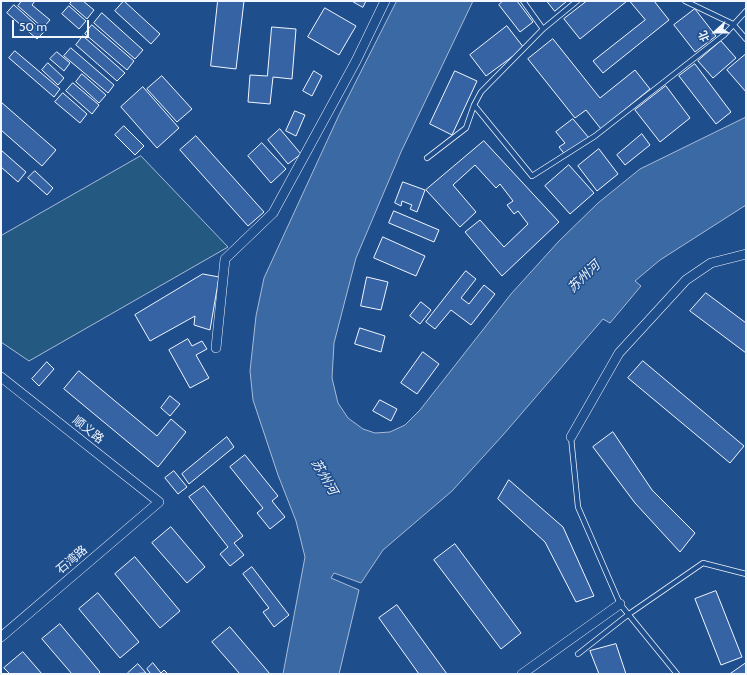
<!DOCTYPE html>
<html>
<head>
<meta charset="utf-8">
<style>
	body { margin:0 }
	#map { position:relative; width:747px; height:675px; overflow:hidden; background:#1f4e8c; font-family:Cabin,"Noto Sans SC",sans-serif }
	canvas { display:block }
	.frame { position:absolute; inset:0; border:2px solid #f2f6ff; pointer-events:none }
	.north { position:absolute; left:695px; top:12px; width:40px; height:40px; -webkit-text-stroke:3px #1f4e8c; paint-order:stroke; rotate:249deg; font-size:11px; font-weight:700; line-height:16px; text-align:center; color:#f2f6ff }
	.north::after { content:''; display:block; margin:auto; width:14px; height:18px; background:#f2f6ff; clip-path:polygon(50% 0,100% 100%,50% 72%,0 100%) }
	.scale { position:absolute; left:12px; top:20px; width:77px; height:18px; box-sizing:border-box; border:2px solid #f2f6ff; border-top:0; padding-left:5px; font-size:12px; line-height:14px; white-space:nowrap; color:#f2f6ff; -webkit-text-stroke:3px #1f4e8c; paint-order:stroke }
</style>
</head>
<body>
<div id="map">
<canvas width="747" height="675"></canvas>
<div class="frame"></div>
<div class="north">北</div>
<div class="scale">50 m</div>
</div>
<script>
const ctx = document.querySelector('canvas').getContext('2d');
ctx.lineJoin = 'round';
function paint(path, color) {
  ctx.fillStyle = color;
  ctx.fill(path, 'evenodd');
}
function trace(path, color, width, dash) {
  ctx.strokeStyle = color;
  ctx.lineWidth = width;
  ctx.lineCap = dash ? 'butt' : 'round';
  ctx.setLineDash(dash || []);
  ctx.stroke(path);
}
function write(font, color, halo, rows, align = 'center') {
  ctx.font = font + ' Cabin,"Noto Sans SC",sans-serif';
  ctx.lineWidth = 3;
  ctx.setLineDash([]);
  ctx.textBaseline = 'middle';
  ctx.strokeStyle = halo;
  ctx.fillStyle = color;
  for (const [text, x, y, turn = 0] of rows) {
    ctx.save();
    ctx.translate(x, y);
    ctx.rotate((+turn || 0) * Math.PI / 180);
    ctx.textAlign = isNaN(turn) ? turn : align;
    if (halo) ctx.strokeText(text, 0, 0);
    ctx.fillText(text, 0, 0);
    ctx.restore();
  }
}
const green = new Path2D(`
	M141,156L228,247L29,361L1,342V236Z`);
paint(green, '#245a82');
trace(green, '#a8bbd7', 1);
const water = new Path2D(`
	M397,1H473L401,152L356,258L334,343L332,378L338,403L348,418L363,429L375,433L390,432L405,425L420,410L511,294L559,241L598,203L640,169L746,117V205L660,260L635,281L641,286L610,323L603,319L503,435L452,491L383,550L361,583L334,573L331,578L359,590L339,674H283L305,557L296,521L278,475L253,400L250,371L256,316L264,278L339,115Z`);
paint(water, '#3b69a3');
trace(water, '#a8bbd7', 1);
const building = new Path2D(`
	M22,1H35L32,5L50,20L43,28L18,6Z
	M72,1H83L94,10L87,19L70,4Z
	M124,1L160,34L151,44L115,11Z
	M218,1H244L236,69L211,66Z
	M352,1H366L363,7Z
	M503,1H517L533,22L520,32L499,5Z
	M547,1H567L555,11Z
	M587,1H627L580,39L564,19Z
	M630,1H654L669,20L603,73L593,61L645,20Z
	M14,5L44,32L37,39L7,13Z
	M69,6L86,21L79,29L62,14Z
	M325,8L356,26L339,55L308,37Z
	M695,9L716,36L695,52L674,25Z
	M102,13L143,50L135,59L94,23Z
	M92,25L134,61L127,70L85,34Z
	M507,26L524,48L486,76L470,55Z
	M272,27L296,29L292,79L273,77L270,104L248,102L250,75L267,76Z
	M83,36L125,73L117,81L76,45Z
	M553,39L600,98L635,70L650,89L601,129L586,110L575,118L528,59Z
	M721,41L736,58L713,78L698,61Z
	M71,48L114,85L108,93L64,56Z
	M15,51L60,89L54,97L9,58Z
	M57,52L70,63L64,71L50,59Z
	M746,54V92L727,70Z
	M48,63L64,78L58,85L42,70Z
	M695,64L731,112L716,124L679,76Z
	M314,71L322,76L312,96L303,91Z
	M455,71L477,81L452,135L430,124Z
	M82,74L106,95L99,103L76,82Z
	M162,76L192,109L177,122L147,89Z
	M73,83L99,105L92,114L66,91Z
	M666,86L690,118L660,142L635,110Z
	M143,87L179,128L157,148L121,107Z
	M63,93L87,114L80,123L55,102Z
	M1,102L56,150L42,166L1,130Z
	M295,111L305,115L296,136L286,131Z
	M573,119L589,138L566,156L559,147L565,143L556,132Z
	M124,126L144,146L135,155L115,135Z
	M280,129L301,154L288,164L268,140Z
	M642,134L650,145L625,165L617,155Z
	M196,136L264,212L248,226L180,150Z
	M484,141L559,222L502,276L465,232L480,220L504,247L528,224L518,211L514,214L507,205L513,201L500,184L496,188L475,165L453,185L476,212L460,227L426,190Z
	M262,143L286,169L271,183L248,156Z
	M599,149L618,174L597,191L578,166Z
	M1,150L26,172L18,182L1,167Z
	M569,165L594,193L570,214L545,186Z
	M35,171L53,188L47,195L28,178Z
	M403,182L425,190L417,212L410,209L412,205L402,201L401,206L395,203Z
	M394,211L439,230L434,242L389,223Z
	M383,237L425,256L416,276L374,258Z
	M466,271L476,279L461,298L469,304L484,285L495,294L471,325L451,310L435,329L426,322Z
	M203,274L219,277L210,330L194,325L195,316L150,341L135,315Z
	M367,277L388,282L381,310L361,306Z
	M706,293L746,323V353L690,311Z
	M421,302L431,310L420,324L410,316Z
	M360,328L385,336L381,352L355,344Z
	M188,339L192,346L202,341L207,349L196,355L209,378L190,388L169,350Z
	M423,352L439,364L417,394L401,383Z
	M643,361L744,446L730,463L628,378Z
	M47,362L54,369L39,386L32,379Z
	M79,371L157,436L171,419L186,432L158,467L64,389Z
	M170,396L180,404L170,416L161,408Z
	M380,400L397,409L391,421L373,411Z
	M613,432L652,490L695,533L680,552L635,503L593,447Z
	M227,437L234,447L189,484L182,474Z
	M245,455L278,496L272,501L285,517L270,529L257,513L263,508L230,467Z
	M174,471L187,487L178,494L165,478Z
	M509,480L563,527L594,596L576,602L545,542L498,499Z
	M204,486L243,536L234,543L244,555L230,566L220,554L228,547L189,497Z
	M171,527L205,567L187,583L152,543Z
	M455,544L521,633L501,649L434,560Z
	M135,557L180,611L160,628L115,574Z
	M252,567L289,615L274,627L263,612L269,608L243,574Z
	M716,591L742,657L721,665L695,599Z
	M98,593L139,642L120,658L79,609Z
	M397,605L447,674H419L379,618Z
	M60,624L100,672L98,674H72L42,639Z
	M230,627L270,674H240L212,642Z
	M616,644L626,674H599L590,651Z
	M23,652L42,674H10L4,668Z
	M153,663L161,673L164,670L168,674H149L150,673L147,669Z
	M746,663V674H730Z
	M138,664L146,673L129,674L128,673Z`);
paint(building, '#3563a3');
trace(building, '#f2f6ff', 1);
const lane = new Path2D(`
	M523,1L543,29
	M685,1L733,24L746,39
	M474,105L532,176L595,136L724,35L746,11
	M427,158L466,128L474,105L481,92L543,29L577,1
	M571,437L578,507L620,604L677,674
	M578,654L629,614L703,563L746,574`);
const street = new Path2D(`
	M216,348L225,259L273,213L356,61L385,1
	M1,377L159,502L1,637
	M571,437L619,353L686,280L711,263L746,254
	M522,674L620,604`);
trace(lane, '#f2f6ff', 6);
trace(street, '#f2f6ff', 10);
trace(lane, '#1f4e8c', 4.5);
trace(street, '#1f4e8c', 9);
write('12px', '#f2f6ff', '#1f4e8c', [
	["顺义路",88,430,38],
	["石湾路",72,560,-40]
]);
write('italic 13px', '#f2f6ff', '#1f4e8c', [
	["苏州河",584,277,-44],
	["苏州河",324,477,60]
]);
</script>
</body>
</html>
